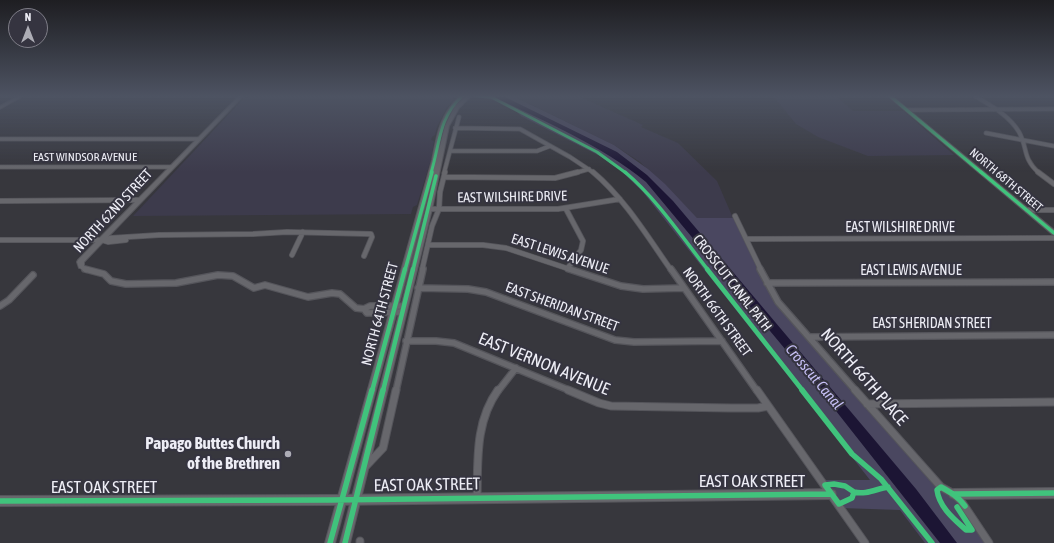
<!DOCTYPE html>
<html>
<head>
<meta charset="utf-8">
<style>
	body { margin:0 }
	#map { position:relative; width:1054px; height:543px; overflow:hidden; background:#37373d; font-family:"Asap Condensed",sans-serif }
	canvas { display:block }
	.north { position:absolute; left:8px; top:8px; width:40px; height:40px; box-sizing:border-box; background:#353440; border:1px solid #7f7e88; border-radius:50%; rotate:0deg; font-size:11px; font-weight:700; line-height:16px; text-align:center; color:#ededf5 }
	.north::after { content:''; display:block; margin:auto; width:14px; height:18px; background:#adadb5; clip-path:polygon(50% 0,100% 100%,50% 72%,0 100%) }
</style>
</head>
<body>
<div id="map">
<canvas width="1054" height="543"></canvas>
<div class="north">N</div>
</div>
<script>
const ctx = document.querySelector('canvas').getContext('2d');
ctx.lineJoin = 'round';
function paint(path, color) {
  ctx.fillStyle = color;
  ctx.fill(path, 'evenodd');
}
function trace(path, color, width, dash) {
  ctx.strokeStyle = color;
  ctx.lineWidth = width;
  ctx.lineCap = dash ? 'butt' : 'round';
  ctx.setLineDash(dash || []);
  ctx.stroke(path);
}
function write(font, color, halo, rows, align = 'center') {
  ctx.font = font + ' "Asap Condensed",sans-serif';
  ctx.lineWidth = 4;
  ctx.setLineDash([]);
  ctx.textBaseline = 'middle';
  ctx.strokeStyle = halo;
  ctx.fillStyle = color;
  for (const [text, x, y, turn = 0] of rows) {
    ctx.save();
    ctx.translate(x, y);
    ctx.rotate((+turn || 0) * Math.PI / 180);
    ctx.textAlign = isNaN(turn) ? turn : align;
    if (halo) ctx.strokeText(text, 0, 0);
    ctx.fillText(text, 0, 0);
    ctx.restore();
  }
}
paint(new Path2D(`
	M327,96H453L454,100L447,107L437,127L435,135L432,137L431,140L434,141L431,160L417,205L413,207L411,214L133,216L244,98L249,97Z
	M513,96H578L643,125L641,127L678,143L717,181L733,218H697L640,162L614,145Z
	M773,96H837L853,111H904L954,155L868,156L818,137L796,124Z`), '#3d3b4c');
paint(new Path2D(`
	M472,96H513L614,145L648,169L665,184L697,218H733L735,216L774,297L923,468L954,494L989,543H925L900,510L841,508L821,480H870L643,192L619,169L600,156L521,116L517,112L494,100Z`), '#4a4760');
paint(new Path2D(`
	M492,96H503L617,152L647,175L673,201L916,489L957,543H940L825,397L646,182C600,144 545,122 492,96Z`), '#1c1534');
const minorFar3 = new Path2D(`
	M975,96C991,106 1009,115 1019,132C1028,148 1022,158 1039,173
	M907,110L1054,109
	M455,128L520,129L570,157L594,173
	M986,133L1054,146
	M0,139H198
	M450,151H537L550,146
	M0,167H171
	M444,173L459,117
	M575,173L589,169`);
const minorFar2 = new Path2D(`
	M593,172C625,199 647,236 671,270
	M1038,172L1054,184
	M444,177L555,178L578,172
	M0,201L139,200
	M429,209H558L620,199
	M566,209L583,241L581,250L567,269
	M1027,210H1054
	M735,216L761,270
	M747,239L1054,238
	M0,240H102L111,238L159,235L253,234L287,232L371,234L372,237L364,256
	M102,240L108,242L126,240
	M428,245H483L506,248L572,270
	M292,255L303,232
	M81,266L86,270
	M422,270L432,226L439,209L440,192L445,172`);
const minorFar1 = new Path2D(`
	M85,269L104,274L111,281L126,284L176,283L218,275L233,276L254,288L265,285L308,297L332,293L340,294L356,308L364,309L370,306H404
	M569,269L621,286L643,289L684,288
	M671,269L757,391
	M760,269L778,302L856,391
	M767,283L1054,282
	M418,288L468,289L486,292L615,340L634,342L722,341
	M0,306L9,300L33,275
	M364,309L367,313L402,312
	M809,337L1054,335
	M406,341H436L454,343L571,391
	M396,391L423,269
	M498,391L516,368`);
const minor = new Path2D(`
	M568,390L599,403L611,406L731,408H758L768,406
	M757,390L865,543
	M855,390L941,487L954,494L961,501L989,543
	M867,404L1054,402
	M366,466L383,448L396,390
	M477,497C478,460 475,422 498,390
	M360,541V543`);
const tertiary = new Path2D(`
	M19,96H23L0,109V106Z
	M239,96H243L84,262V266L83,268H79L77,262L78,260Z
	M888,96H892L1054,230V235L1052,234Z
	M1054,488V498L954,499L950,497L949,494L950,491L954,489Z
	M831,489L835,491L836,494L835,497L831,499L331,505L0,506V496L331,495Z`);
const secondary = new Path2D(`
	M460,96H464C460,101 455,105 451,110C444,122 441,136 439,150L445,126L455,106L467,96H471L459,108L449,126L432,209L350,543H340L426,209L433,177L335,543H325L432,160C437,134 440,114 460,96Z`);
trace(minorFar3, '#55555b', 5);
trace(minorFar2, '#55555b', 6);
trace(minorFar1, '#55555b', 8);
trace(minor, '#55555b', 9);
trace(tertiary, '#55555b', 2);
trace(secondary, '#55555b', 2);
trace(minorFar3, '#67676c', 3.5);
trace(minorFar2, '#67676c', 4.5);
trace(minorFar1, '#67676c', 5.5);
trace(minor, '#67676c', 7);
paint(tertiary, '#67676c');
paint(secondary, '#67676c');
trace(new Path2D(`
	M478,96L491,97L597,152L626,173
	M890,96L982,173
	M431,173C440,144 438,119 462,96`), '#40c37c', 3);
trace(new Path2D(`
	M625,172C657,199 682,237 708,270
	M981,172L1054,233
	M405,270L432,172
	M413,270L436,176`), '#40c37c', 3.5);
trace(new Path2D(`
	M707,269L803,391
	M372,391L405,269
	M383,391L413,269`), '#40c37c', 4.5);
trace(new Path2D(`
	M802,390L852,454L881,479L932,543
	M834,484L845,486L854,492L852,498L839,504L825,485Z
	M854,492C866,495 876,489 888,487
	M954,494L1054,493
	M0,501L331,500L831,494
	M957,507L972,530H966C954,519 939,507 937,490L941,487C950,492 959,497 965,506
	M330,543L372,390
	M345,543L383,390`), '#40c37c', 5.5);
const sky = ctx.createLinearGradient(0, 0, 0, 172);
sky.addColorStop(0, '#1e1e22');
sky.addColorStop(0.56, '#4d5362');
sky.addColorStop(1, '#4d536200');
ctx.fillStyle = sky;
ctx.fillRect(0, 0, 1054, 172);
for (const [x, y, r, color] of [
	[288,454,4,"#adadb5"]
]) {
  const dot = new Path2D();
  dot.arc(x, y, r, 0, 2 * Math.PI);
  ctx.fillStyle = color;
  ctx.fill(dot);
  trace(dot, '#353440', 1.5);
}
write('12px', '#ededf5', '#353440', [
	["EAST WINDSOR AVENUE",85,157],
	["NORTH 68TH STREET",1006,180,40]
]);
write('14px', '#ededf5', '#353440', [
	["EAST WILSHIRE DRIVE",512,197,-1],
	["NORTH 62ND STREET",113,211,-47],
	["EAST WILSHIRE DRIVE",900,228],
	["EAST LEWIS AVENUE",560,254,18],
	["EAST LEWIS AVENUE",911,271],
	["CROSSCUT CANAL PATH",732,283,52],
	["EAST SHERIDAN STREET",562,307,20],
	["NORTH 66TH STREET",717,312,54],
	["NORTH 64TH STREET",380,314,-75],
	["EAST SHERIDAN STREET",932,324]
]);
write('italic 15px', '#c7c0f6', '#353440', [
	["Crosscut Canal",814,377,50]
]);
write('17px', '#ededf5', '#353440', [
	["EAST VERNON AVENUE",544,364,22],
	["NORTH 66TH PLACE",864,377,49],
	["EAST OAK STREET",752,482],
	["EAST OAK STREET",427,485,-1],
	["EAST OAK STREET",104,488]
]);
write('bold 17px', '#ededf5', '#353440', [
	["Papago Buttes Church",280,444],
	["of the Brethren",280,464]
], 'right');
</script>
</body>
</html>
